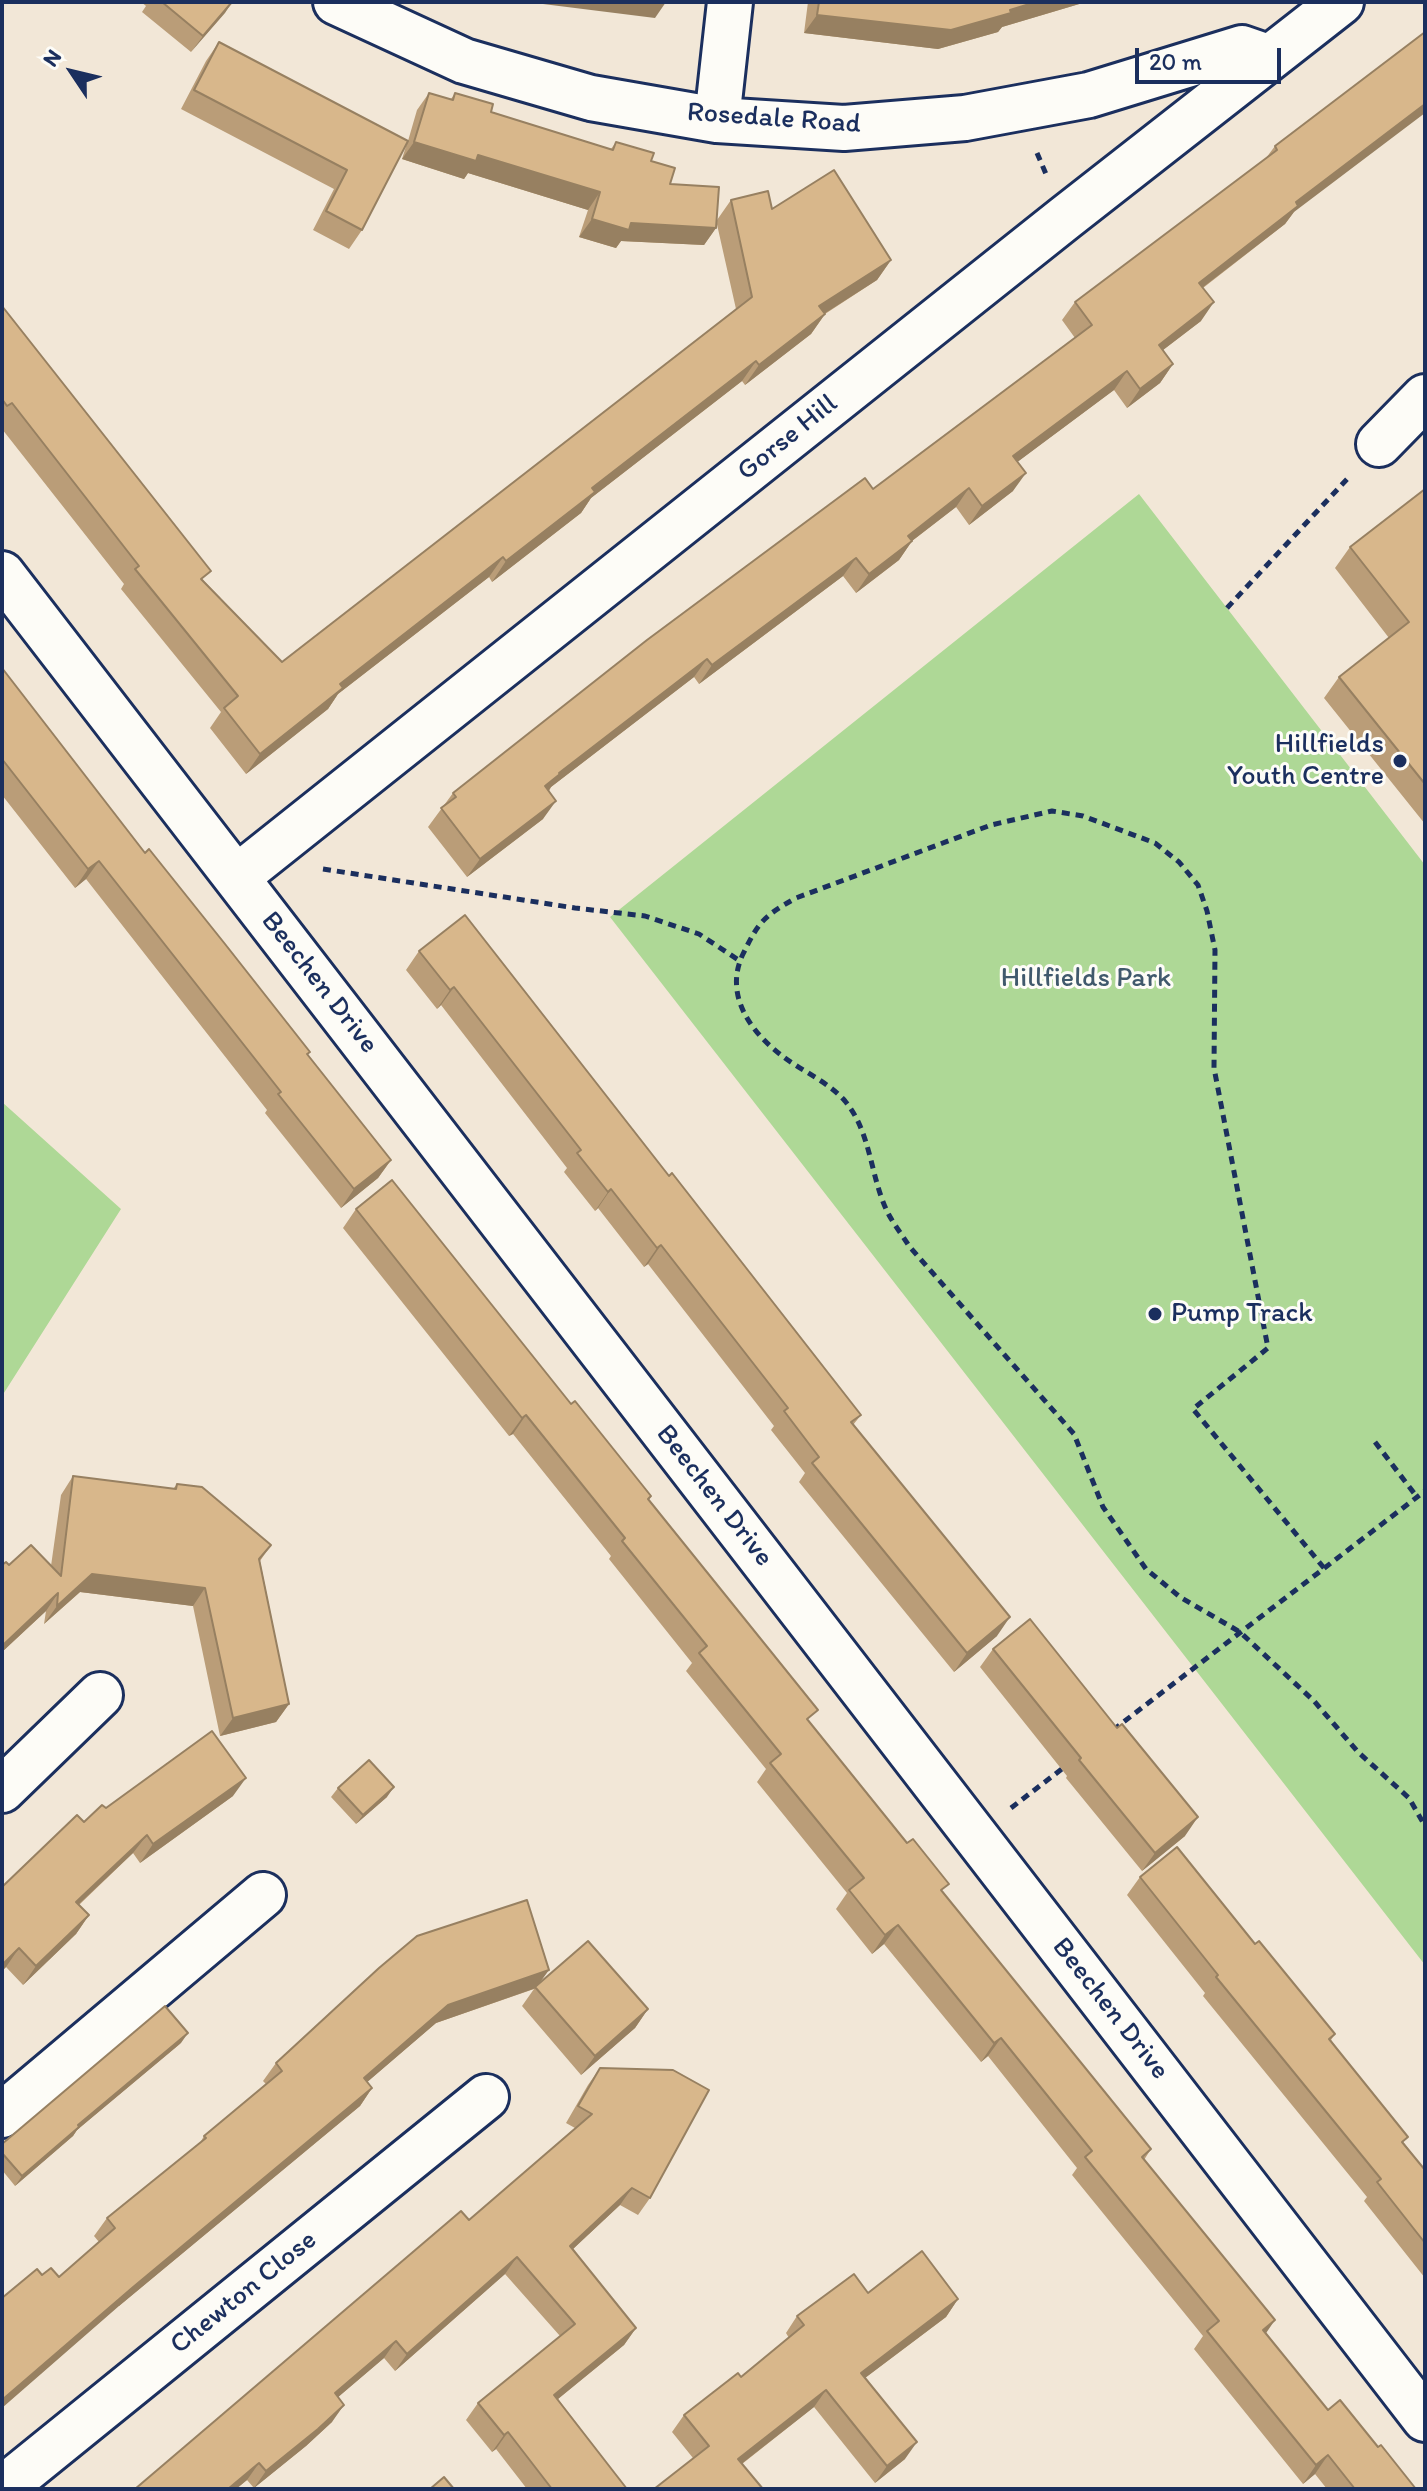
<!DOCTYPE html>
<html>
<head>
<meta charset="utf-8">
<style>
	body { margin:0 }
	#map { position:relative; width:1427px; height:2491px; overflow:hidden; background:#f2e7d7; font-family:Itim,sans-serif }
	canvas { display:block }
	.frame { position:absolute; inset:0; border:4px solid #1b2f5e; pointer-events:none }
	.north { position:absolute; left:32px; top:32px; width:80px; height:80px; -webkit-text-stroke:6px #fdfcf7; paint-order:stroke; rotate:305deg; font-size:22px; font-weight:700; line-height:32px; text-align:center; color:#1b2f5e }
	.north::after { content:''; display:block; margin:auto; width:28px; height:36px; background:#1b2f5e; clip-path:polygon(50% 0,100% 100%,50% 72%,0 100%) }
	.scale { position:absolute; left:1135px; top:48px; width:146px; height:36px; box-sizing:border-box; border:4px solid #1b2f5e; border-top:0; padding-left:10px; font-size:24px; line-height:28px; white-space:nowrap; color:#1b2f5e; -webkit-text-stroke:6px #fdfcf7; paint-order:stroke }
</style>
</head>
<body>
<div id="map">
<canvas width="1427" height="2491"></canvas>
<div class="frame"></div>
<div class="north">N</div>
<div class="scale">20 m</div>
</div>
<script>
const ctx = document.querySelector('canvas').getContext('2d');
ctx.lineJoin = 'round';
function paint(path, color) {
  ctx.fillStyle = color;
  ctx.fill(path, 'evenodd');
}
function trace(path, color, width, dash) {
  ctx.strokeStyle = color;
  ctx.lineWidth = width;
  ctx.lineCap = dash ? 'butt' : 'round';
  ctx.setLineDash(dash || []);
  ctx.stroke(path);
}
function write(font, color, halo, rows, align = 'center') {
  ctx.font = font + ' Itim,sans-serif';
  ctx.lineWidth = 6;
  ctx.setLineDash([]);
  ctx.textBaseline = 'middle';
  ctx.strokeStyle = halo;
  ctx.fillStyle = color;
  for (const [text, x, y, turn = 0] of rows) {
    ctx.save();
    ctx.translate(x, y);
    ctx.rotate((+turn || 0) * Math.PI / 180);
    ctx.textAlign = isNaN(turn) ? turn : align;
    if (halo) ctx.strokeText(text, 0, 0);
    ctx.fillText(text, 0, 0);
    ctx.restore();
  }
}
paint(new Path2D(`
	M1139,494L1425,865V1965L610,917Z
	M2,1102L121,1209L2,1396Z`), '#aed896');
const minor = new Path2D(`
	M336,2L464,61L591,98L717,120L844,128L965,118L1089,95L1242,48L1268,57
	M717,120L730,2
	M1379,444L1425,397
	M2,574L1425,2419
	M237,877L1065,218L1341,2
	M2,1790L100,1695
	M2,2115L263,1895
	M2,2489L486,2097`);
trace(minor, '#1b2f5e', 50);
trace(new Path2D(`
	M1037,153L1046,174
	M1227,608L1349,477
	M323,869L575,908L645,916L699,934L740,961
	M1375,1442L1417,1497
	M1324,1568L1193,1409L1268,1348L1214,1068L1215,950L1207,911L1198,885L1179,862L1155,843L1083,816L1052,811L991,825L796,898C764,916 759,921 743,954C723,996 752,1034 785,1058C804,1072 828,1082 845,1101C872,1133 870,1179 889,1215C895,1226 903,1236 909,1246L1074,1434L1103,1507L1146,1569L1180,1597L1240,1632L1314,1701L1358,1752L1409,1798L1425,1826
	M1113,1730L1425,1491
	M1011,1808L1067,1765`), '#1b2f5e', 5, [8, 6]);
trace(minor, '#fdfcf7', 44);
paint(new Path2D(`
	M141,2H232L191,52L142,12L146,6Z
	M808,2H1086L1002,27L998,32L938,49L804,33Z
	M1425,32L1285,224L1203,288L1201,321L1163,350L1173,364L1160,383L1127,408L1114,390L1017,462L1013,491L969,525L956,507L912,541L899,560L856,593L843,576L699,684L694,677L551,787L549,791L543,819L467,877L428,827L453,793L873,489L1075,338L1062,320L1075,302L1266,158L1275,146Z
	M219,42L408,141L417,110L429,93L451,99L455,93L491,112L611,149L616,142L651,161L670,184L717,220L731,200L772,209L891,260L877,280L825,314L811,334L745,385L742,381L591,498L581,513L492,582L489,577L338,694L328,709L246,774L210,728L221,712L121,589L124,584L2,429V306L204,581L282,662L736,309L716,220V228L704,245L621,241L616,248L579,237L588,210L468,173L464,179L402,159L407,143L362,230L349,249L313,230L334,189L181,109L206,61Z
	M1425,489V824L1324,698L1339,677L1389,638L1335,568L1350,547Z
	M2,668L145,853L310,1052L308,1055L391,1160L378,1178L341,1208L265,1113L267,1110L86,879L75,888L2,795Z
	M419,951L669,1176L861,1415L853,1425L997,1636L954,1672L799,1482L805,1473L771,1430L774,1426L648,1264L644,1267L598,1208L595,1211L564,1172L567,1168L441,1005L437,1009L406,970Z
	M356,1209L571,1404L651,1496L649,1500L809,1722L943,1892L1151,2149L1144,2160L1266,2333L1328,2410L1378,2447L1416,2489H1327L1315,2474L1303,2484L1194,2349L1203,2336L1072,2175L1077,2168L988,2056L981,2062L884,1944L872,1954L836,1909L847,1893L757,1782L766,1769L686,1671L692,1663L609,1559L611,1556L513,1434L509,1436L343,1228Z
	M73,1476L173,1489L177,1484L271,1545L260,1561L289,1704L276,1722L220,1736L193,1606L80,1592L44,1624L46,1611L2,1652V1565L51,1566L61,1495Z
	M993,1649L1185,1836L1142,1871L1066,1778L1067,1776L980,1667Z
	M338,1788L387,1797L356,1824L331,1797Z
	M233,1796L140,1863L133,1853L79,1905L89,1915L76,1934L23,1985L6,1967L2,1971V1887L84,1822Z
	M1140,1877L1255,1944L1335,2034L1331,2040L1404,2143L1425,2170V2278L1364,2201L1367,2197L1203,1996L1205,1993L1127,1895Z
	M539,1984L648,2009L635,2028L581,2075L522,2006L534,1989L436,2023L367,2082L372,2088L360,2106L119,2306L42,2275L59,2277L99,2242L94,2236L107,2218L200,2143L204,2136L266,2084L263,2081L276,2063Z
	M181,2043L77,2130L73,2136L15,2186L2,2170V2144Z
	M600,2068L650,2198L638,2215L620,2205L573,2249L636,2328L624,2345L558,2399L627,2489H527L496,2449L492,2452L466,2420L478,2403L560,2336L505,2274L395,2371L384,2358L338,2397L332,2422L306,2446L254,2488L247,2480L236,2489L469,2220L575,2128L566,2123L588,2085Z
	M868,2293L958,2299L946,2317L865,2378L905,2459L875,2483L814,2407L742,2464L693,2458L672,2432L684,2415L741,2377L789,2338L786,2333L797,2316Z`), '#ba9d78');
paint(new Path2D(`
	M232,2L225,13L191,52L203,36Z
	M527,2H666L655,18Z
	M1036,2H1086L1002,27L998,32L938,49L804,33L817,15L1010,10Z
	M1425,104V113L1294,212L1285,224L1185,301L1199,283L1296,202Z
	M414,142L478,155L600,192L588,210L468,173L464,179L402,159Z
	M592,219L716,228L704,245L621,241L616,248L579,237Z
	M891,260L877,280L805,326L819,306Z
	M1214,302L1201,321L1146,363L1159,345Z
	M825,314L811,334L745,385L759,365Z
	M756,361L742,381L591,498L581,513L492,582L506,561L592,488Z
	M1173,364L1160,383L1127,408L1140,389Z
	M1127,371L1114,390L1000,475L1013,456Z
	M1026,473L1013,491L969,525L982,506Z
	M969,488L956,507L895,554L908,536Z
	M912,541L899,560L856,593L869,574Z
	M503,557L489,577L338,694L328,709L246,774L260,754L340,684Z
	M856,558L843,576L699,684L712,665Z
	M707,659L694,677L551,787L547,793L545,786L559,773Z
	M556,801L543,819L467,877L480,859Z
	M99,861L86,879L75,888L88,869Z
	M454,987L441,1005L437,1009L450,990Z
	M391,1160L378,1178L341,1208L354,1189Z
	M611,1189L598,1208L595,1211L608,1192Z
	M661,1245L648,1264L644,1267L657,1248Z
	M526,1415L513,1434L509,1436L522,1418Z
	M92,1574L205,1588L193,1606L80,1592L44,1624L57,1606Z
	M58,1593L46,1611L2,1652V1646Z
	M1010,1617L997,1636L954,1672L967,1653Z
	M289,1704L276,1722L220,1736L233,1718Z
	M246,1778L233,1796L140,1863L153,1844Z
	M394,1787L387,1797L356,1824L363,1815Z
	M1198,1817L1185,1836L1142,1871L1155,1853Z
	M147,1835L133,1853L62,1920L76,1902Z
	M89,1915L76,1934L23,1985L36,1966Z
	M898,1925L884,1944L872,1954L885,1935Z
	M19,1948L6,1967L2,1971V1965Z
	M549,1970L536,1988L436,2023L351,2096L364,2078L448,2005Z
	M648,2009L635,2028L581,2075L595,2056Z
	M188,2033L181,2043L77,2130L73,2136L15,2186L22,2176L78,2125Z
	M1001,2038L988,2056L981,2062L994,2043Z
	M372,2088L360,2106L119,2306L2,2408V2400L132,2288Z
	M632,2188L620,2205L558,2263L570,2246Z
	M517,2257L505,2274L395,2371L407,2354Z
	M958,2299L946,2317L849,2390L861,2373Z
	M1275,2320L1262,2339L1263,2330Z
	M636,2328L624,2345L542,2412L554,2395Z
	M396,2341L384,2358L323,2410L335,2393Z
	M826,2390L814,2407L726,2476L738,2459Z
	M344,2405L332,2422L306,2446L254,2488L266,2471Z
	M508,2432L496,2449L492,2452L504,2435Z
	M917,2442L905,2459L875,2483L887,2466Z
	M1328,2455L1315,2474L1303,2484L1316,2465Z
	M259,2463L247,2480L236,2489H228Z`), '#978061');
const building = new Path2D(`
	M162,2H232L203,36Z
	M819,2H1036L1010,10L1011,13L951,30L817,15Z
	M1425,32V104L1296,202L1298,206L1199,283L1214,302L1159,345L1173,364L1140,389L1127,371L1013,456L1026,473L982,506L969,488L908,536L912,541L869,574L856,558L712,665L707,659L559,773L560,774L545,786L556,801L480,859L441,808L456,797L453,793L647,640L865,478L873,489L1092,325L1075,302L1277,150L1275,146Z
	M219,42L408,141L362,230L326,211L347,170L194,90Z
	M429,93L453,100L455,93L493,104L491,112L613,150L616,142L654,153L651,161L675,168L670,184L719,187L716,228L631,223L629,230L592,219L600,192L478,155L476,161L414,142Z
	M834,170L891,260L819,306L825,314L759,365L756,361L592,488L595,492L506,561L503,557L340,684L343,688L260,754L224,708L238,696L135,569L139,566L12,403L7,406L2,399V306L211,571L201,579L282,662L752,297L731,200L768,191L772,209Z
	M1425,489V784L1339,677L1409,622L1350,547Z
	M2,668L145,853L149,849L225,944L310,1052L307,1054L391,1160L354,1189L278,1094L281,1092L99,861L88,869L2,759Z
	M465,915L669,1176L672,1173L861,1415L851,1422L1010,1617L967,1653L812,1463L819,1457L784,1411L788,1408L661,1245L657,1248L611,1189L608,1192L577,1153L581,1150L454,987L450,990L419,951Z
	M392,1180L571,1404L575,1401L651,1496L648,1499L818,1710L807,1719L907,1843L913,1839L949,1884L941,1890L1151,2149L1142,2157L1275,2320L1263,2330L1328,2410L1340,2400L1378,2447L1381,2445L1416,2489H1355L1328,2455L1316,2465L1207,2331L1219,2321L1085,2157L1092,2151L1001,2038L994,2043L898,1925L885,1935L849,1890L864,1878L770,1763L781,1754L699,1653L707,1646L622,1541L625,1538L526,1415L522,1418L356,1209Z
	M73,1476L176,1489L177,1484L202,1487L271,1545L259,1559L289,1704L233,1718L205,1588L92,1574L57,1606L58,1593L2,1646V1565L6,1562L9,1565L31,1545L61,1576Z
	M1030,1619L1117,1728L1122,1724L1198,1817L1155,1853L1079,1760L1081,1758L993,1649Z
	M212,1731L246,1778L153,1844L147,1835L76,1902L89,1915L36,1966L19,1948L2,1965V1887L77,1815L84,1822L102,1805L106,1808Z
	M369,1760L394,1787L363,1815L338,1788Z
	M1177,1847L1255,1944L1259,1941L1335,2034L1329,2039L1408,2137L1402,2142L1425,2170V2243L1377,2182L1381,2179L1216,1977L1218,1975L1140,1877Z
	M527,1900L549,1970L448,2005L364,2078L372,2088L132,2288L2,2400V2298L37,2269L42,2275L51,2268L59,2277L115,2228L107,2218L206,2138L204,2136L282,2071L276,2063L379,1968L417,1936Z
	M588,1941L648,2009L595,2056L535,1987Z
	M165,2006L188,2033L78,2125L79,2127L22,2176L2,2153V2144Z
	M600,2068L673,2070L709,2090L650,2198L632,2188L570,2246L636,2328L554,2395L627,2489H552L508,2432L504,2435L478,2403L575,2324L517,2257L407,2354L396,2341L335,2393L344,2405L318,2429L266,2471L259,2463L228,2489H135L461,2211L469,2220L592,2114L578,2106Z
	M922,2251L958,2299L861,2373L917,2442L887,2466L826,2390L738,2459L763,2489H654L709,2446L684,2415L738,2373L741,2377L804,2325L797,2316L854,2274L868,2293Z
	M444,2477L454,2489H430Z`);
paint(building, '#d8b78b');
trace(building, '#978061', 2);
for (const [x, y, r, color] of [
	[1400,761,8,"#1b2f5e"],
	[1155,1314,8,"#1b2f5e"]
]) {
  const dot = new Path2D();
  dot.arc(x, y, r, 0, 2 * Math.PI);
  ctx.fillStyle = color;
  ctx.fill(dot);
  trace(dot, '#fdfcf7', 3);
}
write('28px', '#1b2f5e', '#fdfcf7', [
	["Rosedale Road",774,119,4],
	["Gorse Hill",788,438,-39],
	["Beechen Drive",319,983,52],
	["Beechen Drive",714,1496,52],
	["Beechen Drive",1110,2009,52],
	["Chewton Close",244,2293,-39]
]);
write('28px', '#1b2f5e', '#fdfcf7', [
	["Hillfields",1384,745],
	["Youth Centre",1384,777],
	["Pump Track",1171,1314,"left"]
], 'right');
write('28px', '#40596c', '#fdfcf7', [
	["Hillfields Park",1086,979]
]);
</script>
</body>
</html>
